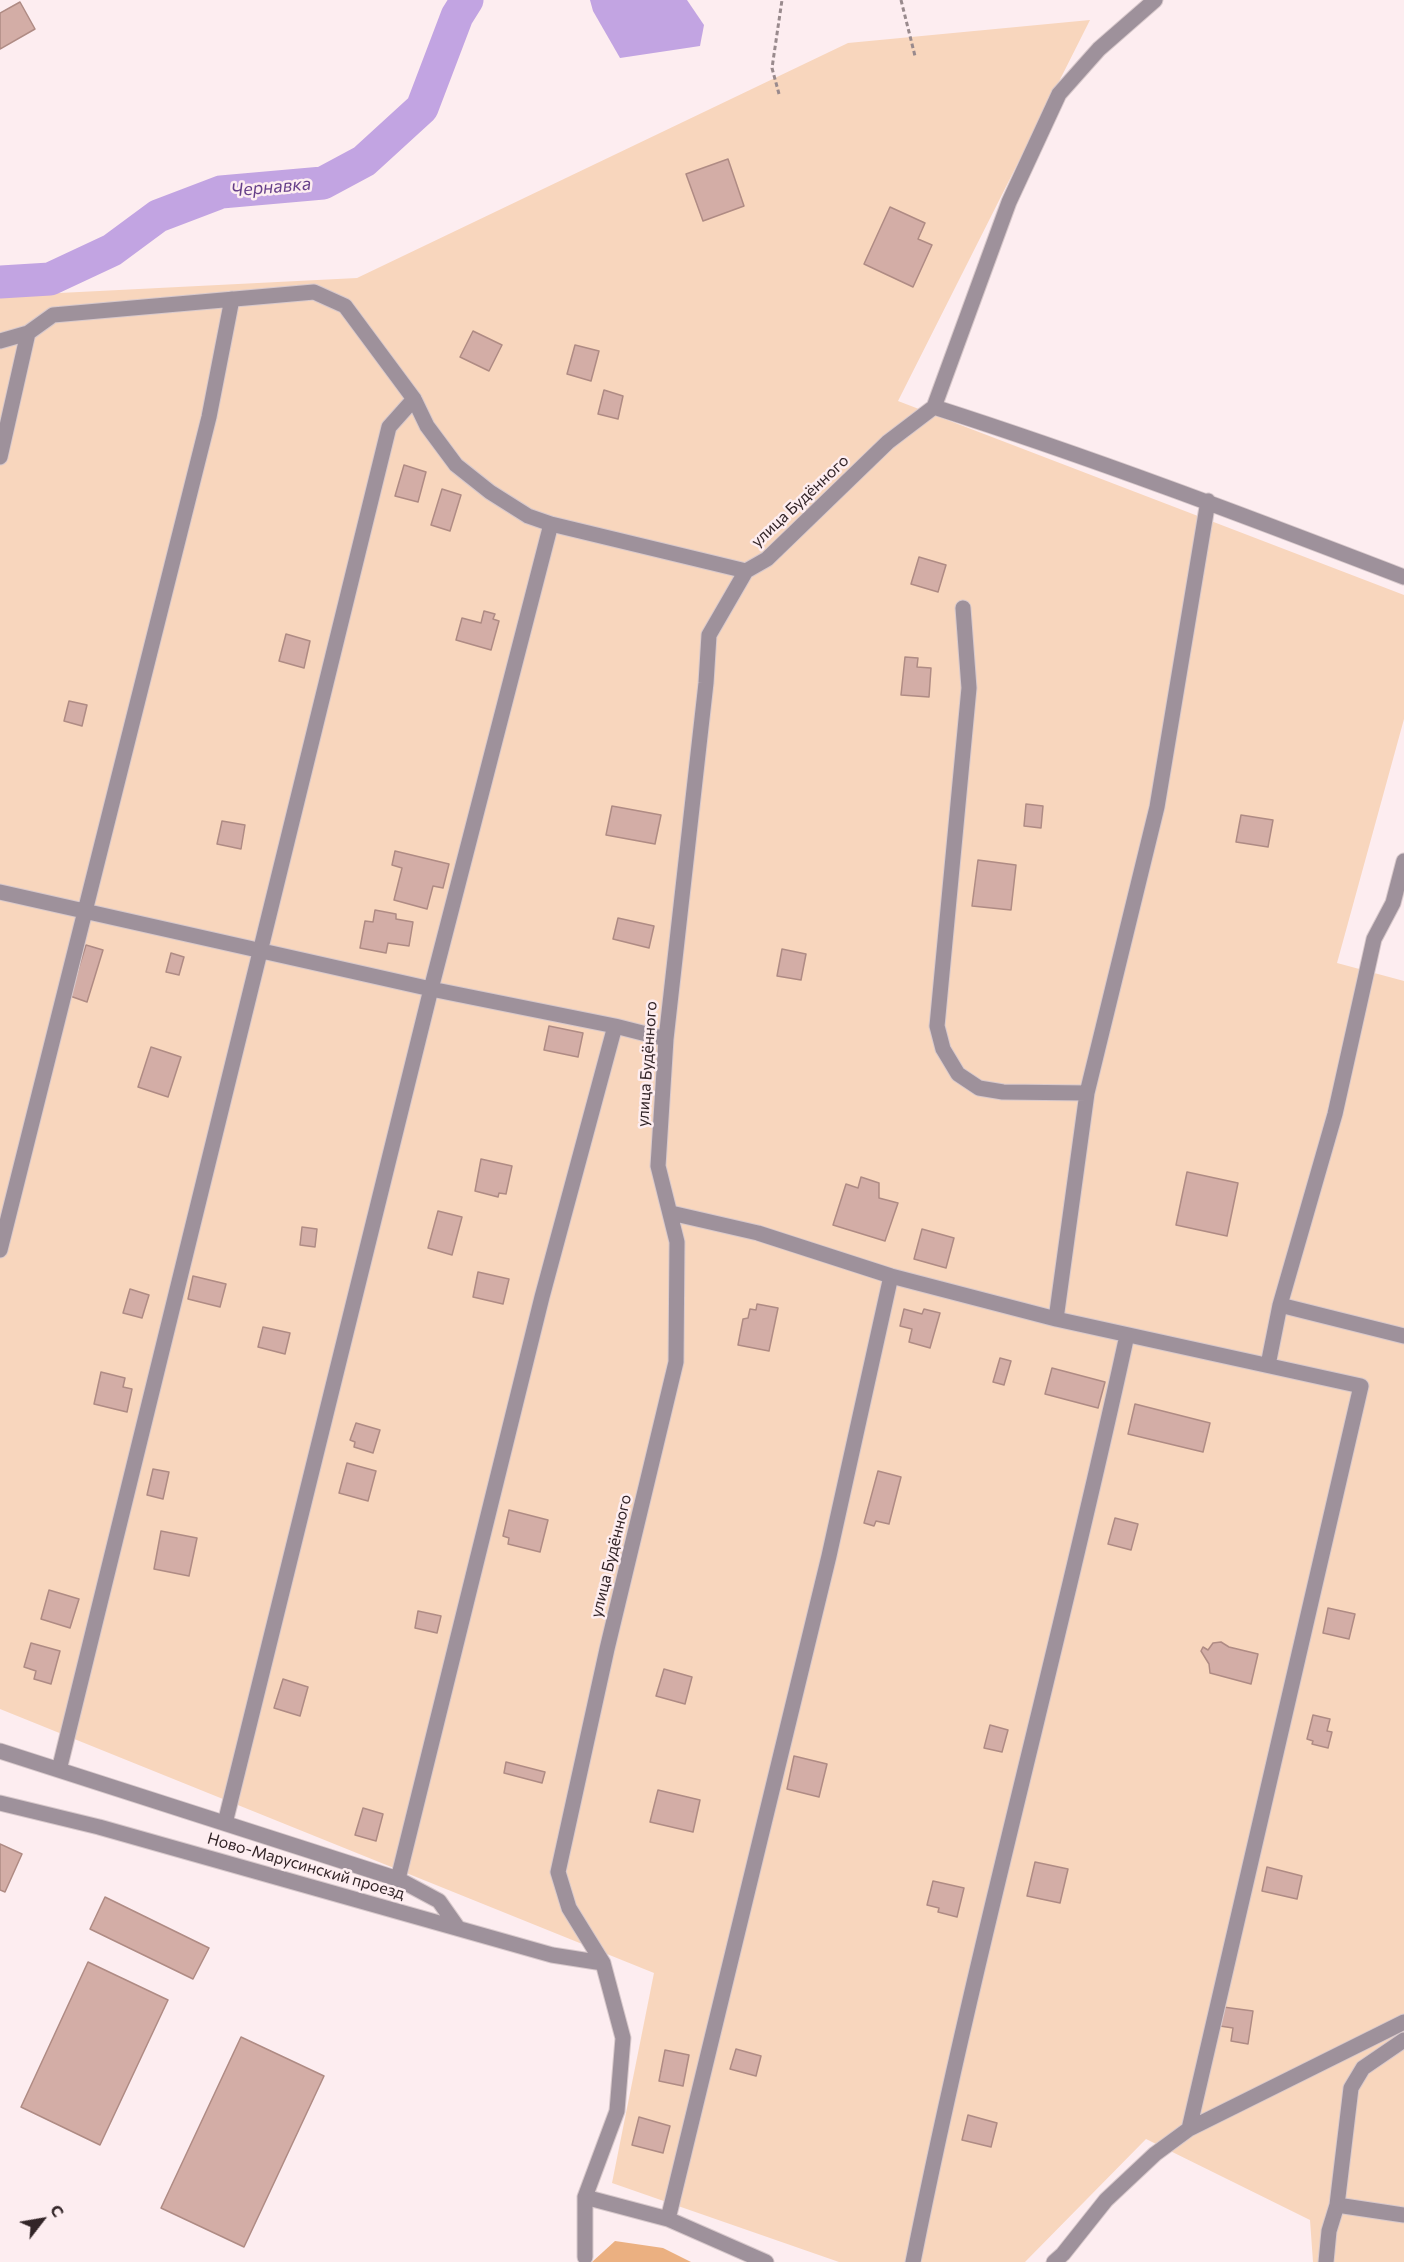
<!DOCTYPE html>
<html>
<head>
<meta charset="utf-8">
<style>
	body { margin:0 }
	#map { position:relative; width:1404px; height:2262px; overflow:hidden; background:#fdedf0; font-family:Commissioner,sans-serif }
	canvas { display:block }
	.north { position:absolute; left:12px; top:2190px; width:60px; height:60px; -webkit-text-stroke:4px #fdedf0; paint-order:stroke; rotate:59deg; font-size:16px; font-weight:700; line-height:24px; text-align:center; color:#322427 }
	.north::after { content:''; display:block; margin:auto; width:21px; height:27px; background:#322427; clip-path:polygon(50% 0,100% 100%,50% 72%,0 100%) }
</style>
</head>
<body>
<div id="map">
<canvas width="1404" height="2262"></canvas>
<div class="north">С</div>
</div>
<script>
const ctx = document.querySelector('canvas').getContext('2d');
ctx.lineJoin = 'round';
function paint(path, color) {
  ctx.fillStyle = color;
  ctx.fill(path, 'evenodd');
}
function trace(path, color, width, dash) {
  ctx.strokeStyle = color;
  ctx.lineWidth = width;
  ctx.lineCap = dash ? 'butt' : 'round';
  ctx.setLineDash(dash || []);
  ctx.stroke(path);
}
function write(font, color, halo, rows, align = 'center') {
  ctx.font = font + ' Commissioner,sans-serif';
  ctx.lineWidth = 5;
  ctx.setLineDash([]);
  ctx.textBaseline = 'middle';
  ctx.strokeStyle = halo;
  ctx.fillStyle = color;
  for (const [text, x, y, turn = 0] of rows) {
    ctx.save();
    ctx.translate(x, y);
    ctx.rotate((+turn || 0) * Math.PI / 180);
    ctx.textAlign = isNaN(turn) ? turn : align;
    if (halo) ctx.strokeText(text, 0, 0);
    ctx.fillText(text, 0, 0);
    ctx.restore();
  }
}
paint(new Path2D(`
	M1090,20L898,401L1404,595V719L1337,963L1404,981V2262H1313L1310,2220L1146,2139L1025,2262H839L612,2183L654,1973L0,1709V296L357,278L848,43Z`), '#f8d6bd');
paint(new Path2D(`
	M615,2241L663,2248L691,2262H592Z`), '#ebb081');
paint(new Path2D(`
	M590,0H687L704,25L700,46L620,58L593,11Z`), '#c2a4e2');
trace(new Path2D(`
	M0,282L50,279L112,250L158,216L221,192L323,183L364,161L422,108L457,16L467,0`), '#c2a4e2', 33);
const building = new Path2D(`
	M20,2L35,29L0,49V13Z
	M728,159L744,206L703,221L686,174Z
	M890,207L925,223L918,239L932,245L913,287L864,264Z
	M473,331L502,345L489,371L460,357Z
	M575,345L599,351L591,381L567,374Z
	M604,390L623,396L618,419L598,414Z
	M404,465L426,472L418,502L395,496Z
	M442,489L461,495L450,531L431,525Z
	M919,557L946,565L938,592L911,584Z
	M484,611L495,614L493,619L499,621L491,650L456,640L462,618L481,623Z
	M286,634L310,641L304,668L279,661Z
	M905,657L918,658L917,667L931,668L929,697L901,695Z
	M69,701L87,705L82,726L64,721Z
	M1026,804L1043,806L1041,828L1024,826Z
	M612,806L661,815L655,844L606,835Z
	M1241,815L1273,820L1268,847L1236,842Z
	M222,821L245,825L241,849L217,844Z
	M395,851L449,864L443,888L433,886L427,909L394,900L402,868L392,865Z
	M978,860L1016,865L1011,910L972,906Z
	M375,910L396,914V919L413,922L409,946L388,943L386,953L360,948L365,921L373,922Z
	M618,918L654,926L649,948L613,939Z
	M86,945L103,950L87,1002L70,996Z
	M782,949L806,954L801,980L777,976Z
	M171,953L184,957L179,975L166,972Z
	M549,1026L583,1033L578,1057L544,1050Z
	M151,1047L181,1057L168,1097L138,1087Z
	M481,1159L512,1166L506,1194L499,1193L498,1197L475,1191Z
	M1187,1172L1238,1183L1227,1236L1176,1225Z
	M861,1177L879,1183V1198L898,1203L885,1241L833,1225L846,1184L858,1188Z
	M438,1211L462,1217L452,1255L428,1248Z
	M302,1227L317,1229L315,1247L300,1245Z
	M922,1229L954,1238L946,1268L914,1259Z
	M478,1272L509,1279L503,1304L473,1297Z
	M193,1276L226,1284L220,1307L188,1299Z
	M130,1289L149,1295L142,1318L123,1313Z
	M757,1304L778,1308L769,1351L738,1345L743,1319L748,1318L750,1309L756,1310Z
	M904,1309L922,1314L924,1309L940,1313L930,1348L909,1342L912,1329L900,1326Z
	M263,1327L290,1333L285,1354L258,1347Z
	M1000,1358L1011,1361L1004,1385L993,1382Z
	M1052,1368L1105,1382L1098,1408L1045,1394Z
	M101,1372L125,1378L123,1387L132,1389L127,1412L94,1404Z
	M1135,1404L1210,1423L1203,1452L1128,1434Z
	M356,1423L380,1430L373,1453L354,1447L355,1442L350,1440Z
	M347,1463L376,1471L368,1501L339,1493Z
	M153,1469L169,1472L163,1499L147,1495Z
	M878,1471L901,1477L889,1524L876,1521L874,1526L864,1523Z
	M509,1510L548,1520L540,1552L508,1544L509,1538L503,1536Z
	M1115,1518L1138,1524L1131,1550L1108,1544Z
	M161,1531L197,1538L189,1576L154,1569Z
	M49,1590L79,1599L70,1628L41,1619Z
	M1328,1608L1355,1614L1349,1639L1323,1633Z
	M418,1611L441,1616L437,1633L415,1628Z
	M1221,1642L1229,1647L1258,1654L1251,1684L1210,1673L1209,1664L1201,1651L1203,1647L1208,1650L1213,1643Z
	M31,1643L60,1651L51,1684L34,1679L36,1671L24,1667Z
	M664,1669L692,1677L685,1704L656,1696Z
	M283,1679L308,1687L300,1716L274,1708Z
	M1313,1715L1330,1719L1327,1731L1332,1732L1328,1748L1312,1744L1313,1741L1307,1739Z
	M990,1725L1008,1730L1002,1752L984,1748Z
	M794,1756L827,1764L819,1797L787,1789Z
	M506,1762L545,1772L542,1783L504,1773Z
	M658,1790L700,1800L693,1832L650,1822Z
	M363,1808L383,1814L376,1841L355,1835Z
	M0,1844L22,1854L5,1892L0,1890Z
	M1035,1862L1068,1869L1060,1903L1027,1896Z
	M1267,1867L1302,1876L1297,1899L1262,1891Z
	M933,1881L964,1888L957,1917L938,1912L939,1908L927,1905Z
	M105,1897L209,1948L193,1979L90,1929Z
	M88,1962L168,2000L100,2145L21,2107Z
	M1223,2007L1253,2011L1248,2044L1231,2041L1233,2028L1220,2026Z
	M241,2037L324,2076L244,2247L161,2208Z
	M736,2049L761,2056L756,2076L730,2069Z
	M665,2050L689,2055L683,2086L659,2081Z
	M968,2115L997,2123L991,2147L962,2140Z
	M639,2117L670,2126L663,2153L632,2145Z`);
paint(building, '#d3ada6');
trace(building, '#af8b84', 1.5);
const minor = new Path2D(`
	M0,341L28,333L53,315L314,292L345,306L414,399L427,426L456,465L490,492L528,516L551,524L746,571
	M934,407C1093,458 1248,517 1404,577
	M0,457L28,333
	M963,608L969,688L937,1026L943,1049L958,1074L979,1088L1003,1092L1087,1093
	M0,892L431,989L615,1026L666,1039
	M671,1213L758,1233L891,1276L1056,1319L1361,1386L1189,2129
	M0,1250L209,417L232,299
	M1280,1305L1404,1336
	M1056,1319L1087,1093L1157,807L1208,501
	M1268,1365L1280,1305L1335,1114L1374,939L1393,903L1404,861
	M0,1751L398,1879L439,1901L458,1928
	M59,1770L389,427L414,399
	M0,1803L99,1827L552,1955L603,1963
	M225,1823L431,989L551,524
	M398,1879L542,1297L615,1026
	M585,2197L668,2219L766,2262
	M1337,2205L1404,2215
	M668,2219L829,1556L891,1276
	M585,2257V2197L617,2111L623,2038L603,1963L569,1908L558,1872L607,1649L676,1362L677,1242L658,1166L666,1039L706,683L709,635L746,571L767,559L888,442L934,407L1009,202L1059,94L1099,49L1155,0
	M913,2262C975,1951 1060,1645 1127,1335
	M1054,2262L1063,2254L1106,2200L1155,2154L1189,2129L1404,2022
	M1326,2262L1329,2231L1337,2205L1351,2088L1363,2068L1404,2040`);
trace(minor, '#d8c9cc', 17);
trace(new Path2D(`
	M901,0L915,56
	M779,94L772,68L782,0`), '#998a8d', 3, [4.5, 3]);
trace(minor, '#9e919b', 15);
write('16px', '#322427', '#fdedf0', [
	["улица Будённого",800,501,-43],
	["улица Будённого",647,1064,-86],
	["улица Будённого",611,1556,-76],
	["Ново-Марусинский проезд",306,1866,16]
]);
write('italic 18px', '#663f89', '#fdedf0', [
	["Чернавка",271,187,-5]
]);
</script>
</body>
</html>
